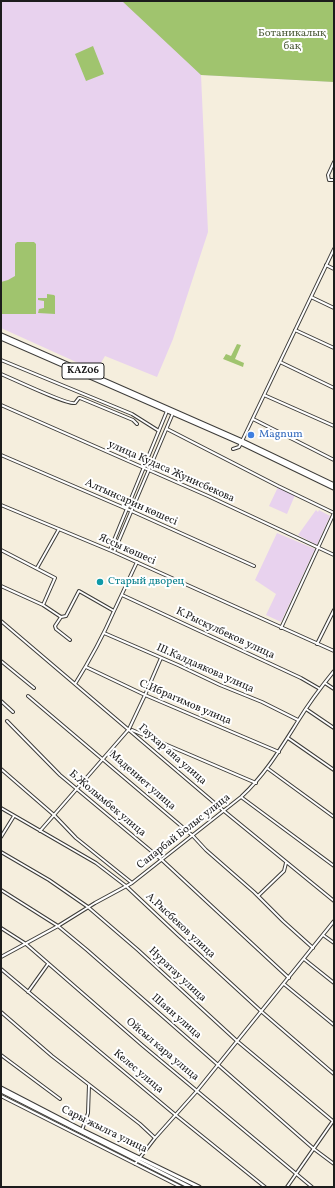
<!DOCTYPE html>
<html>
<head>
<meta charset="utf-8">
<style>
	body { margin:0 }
	#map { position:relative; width:335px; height:1188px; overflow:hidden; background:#f5eedd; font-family:Vollkorn,serif }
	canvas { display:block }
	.frame { position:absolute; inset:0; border:2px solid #1c1c1c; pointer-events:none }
</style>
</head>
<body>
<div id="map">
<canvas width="335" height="1188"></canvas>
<div class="frame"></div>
</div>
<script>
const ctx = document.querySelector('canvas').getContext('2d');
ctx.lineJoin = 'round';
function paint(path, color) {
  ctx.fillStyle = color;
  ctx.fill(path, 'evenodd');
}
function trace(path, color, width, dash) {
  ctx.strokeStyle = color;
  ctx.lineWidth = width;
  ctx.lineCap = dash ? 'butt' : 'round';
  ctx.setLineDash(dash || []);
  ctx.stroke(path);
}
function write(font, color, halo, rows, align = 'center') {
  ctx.font = font + ' Vollkorn,serif';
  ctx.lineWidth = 4;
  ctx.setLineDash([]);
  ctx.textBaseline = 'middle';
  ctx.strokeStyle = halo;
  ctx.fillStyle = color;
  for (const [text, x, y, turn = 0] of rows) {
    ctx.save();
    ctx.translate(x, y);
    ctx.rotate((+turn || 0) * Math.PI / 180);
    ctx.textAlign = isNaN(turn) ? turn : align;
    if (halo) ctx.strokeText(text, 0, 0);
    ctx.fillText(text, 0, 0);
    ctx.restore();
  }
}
paint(new Path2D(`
	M1,1H334V82L201,75L208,232L173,339L157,377L105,356L96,371L1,328Z
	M278,487L295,495L287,514L269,506Z
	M316,510L318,512L319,510L330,516L317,545L298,535Z
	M277,533L315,549L281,622L266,615L276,594L255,580Z`), '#e8d2ee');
paint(new Path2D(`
	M122,1H334V82L201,75Z
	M93,46L104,74L86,81L75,54Z
	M17,242H34L36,244V314H1V282L8,280L15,276V244Z
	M47,294L54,295L55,296V314L38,313L39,309L44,308V301L38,300V298H47Z
	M237,344L241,345L235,359L244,363L243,367L223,359L226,354L231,356Z`), '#a0c46e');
const minor = new Path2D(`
	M334,162L328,175L329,180H334
	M326,265L334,269
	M311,297L334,308
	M295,330L334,348
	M1,360L132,414L159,431
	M280,362L334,388
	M1,374C11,378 69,406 75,403C76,402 78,399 79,398H80L133,420L137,424
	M264,395L334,426
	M1,405L208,496L334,555
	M253,419L334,460
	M167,429L278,486L334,513
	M242,441L334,249
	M233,449L239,447L241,443
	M1,455L127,509L254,566
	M1,505L114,552L334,651
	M1,550L55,578L43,605
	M110,550L167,411
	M114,552L173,413
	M37,568L59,529
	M1,586L43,605L61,617L55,626L56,629L70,640
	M122,595L301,678L320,689
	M61,617L66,616L79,591L114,611L137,562
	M1,621L224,811L334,901
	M281,628L334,513
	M104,633L178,665L220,685L262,702L298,720
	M317,644L334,610
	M1,661L34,688
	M86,667L145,695L279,752
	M325,683L334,689
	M75,684C90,660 103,636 114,611
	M28,696L193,836L206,850L254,892L283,921L313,948
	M1,701L13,712
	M306,709L334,728
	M7,721L60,775L162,860L289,978
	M132,730L256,783
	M288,738L334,770
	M267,768L334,817
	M1,769L54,815L76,838L132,883
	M241,797L334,866
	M1,808L96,863L126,886L177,934L262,1012L334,1074
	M40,831L129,729L145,695L161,658
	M1,837L14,816
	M1,852L49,880L88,907L138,950L237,1041L334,1122
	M1,890L58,926L87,950L314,1149L334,1164
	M258,896L284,871L286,863
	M1,928L26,944L142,1045L312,1187
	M323,935L334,943
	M1,957L58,926L95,903L132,883L241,797C265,775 281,748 298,721C309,703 321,687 334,671
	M304,959L334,983
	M1,969L172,1112L265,1187
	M284,984L334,1025
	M28,992L48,964
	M1,1012L52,1056L140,1124L155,1138
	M1,1055L60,1099
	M1,1096L181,1187
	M82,1130L88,1113L89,1085
	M135,1164L155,1138L196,1092L334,921
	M287,1187L333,1121`);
const secondary = new Path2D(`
	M1,1088L82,1130L199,1187
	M1,1091L190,1187`);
const primary = new Path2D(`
	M1,335L242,441L334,485
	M1,338L241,443L334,488`);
trace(minor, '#3d3c39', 4);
trace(secondary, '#3d3c39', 5);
trace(primary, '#3d3c39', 5.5);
trace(minor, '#fff', 2);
trace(secondary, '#fff', 3);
trace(primary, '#fff', 3.5);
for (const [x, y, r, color] of [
	[251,435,4,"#3f7fe0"],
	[100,582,4,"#0f9aa8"]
]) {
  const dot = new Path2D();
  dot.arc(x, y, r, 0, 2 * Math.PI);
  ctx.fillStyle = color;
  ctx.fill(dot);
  trace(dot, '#fff', 1.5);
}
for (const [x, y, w] of [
	[83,371,42]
]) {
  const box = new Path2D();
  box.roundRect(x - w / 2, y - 8, w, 16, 3);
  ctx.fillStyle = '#fff';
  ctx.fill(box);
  trace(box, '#1c1c1c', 1);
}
write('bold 10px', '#1c1c1c', null, [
	["KАZ06",83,371]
]);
write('11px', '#515f3d', '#fff', [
	["Ботаникалық",292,34],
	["бақ",292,47]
]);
write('11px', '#366cbe', '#fff', [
	["Magnum",259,435]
], 'left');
write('11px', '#1c1c1c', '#fff', [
	["улица Кудаса Жунисбекова",171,472,24],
	["Алтынсарин көшесі",131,503,24],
	["Яссы көшесі",127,550,24],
	["К.Рыскулбеков улица",225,634,25],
	["Ш.Калдаякова улица",205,669,24],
	["С.Ибрагимов улица",185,703,23],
	["Гаухар ана улица",172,755,41],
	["Мадениет улица",142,781,41],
	["Б.Жолымбек улица",107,804,40],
	["Сапарбай Болыс улица",184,832,-38],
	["А.Рысбеков улица",180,926,43],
	["Нуратау улица",177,975,43],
	["Шаян улица",176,1017,41],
	["Ойсыл кара улица",162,1050,40],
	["Келес улица",138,1072,40],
	["Сары жылга улица",104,1130,26]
]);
write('11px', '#0d838f', '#fff', [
	["Старый дворец",108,582]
], 'left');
</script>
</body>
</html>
